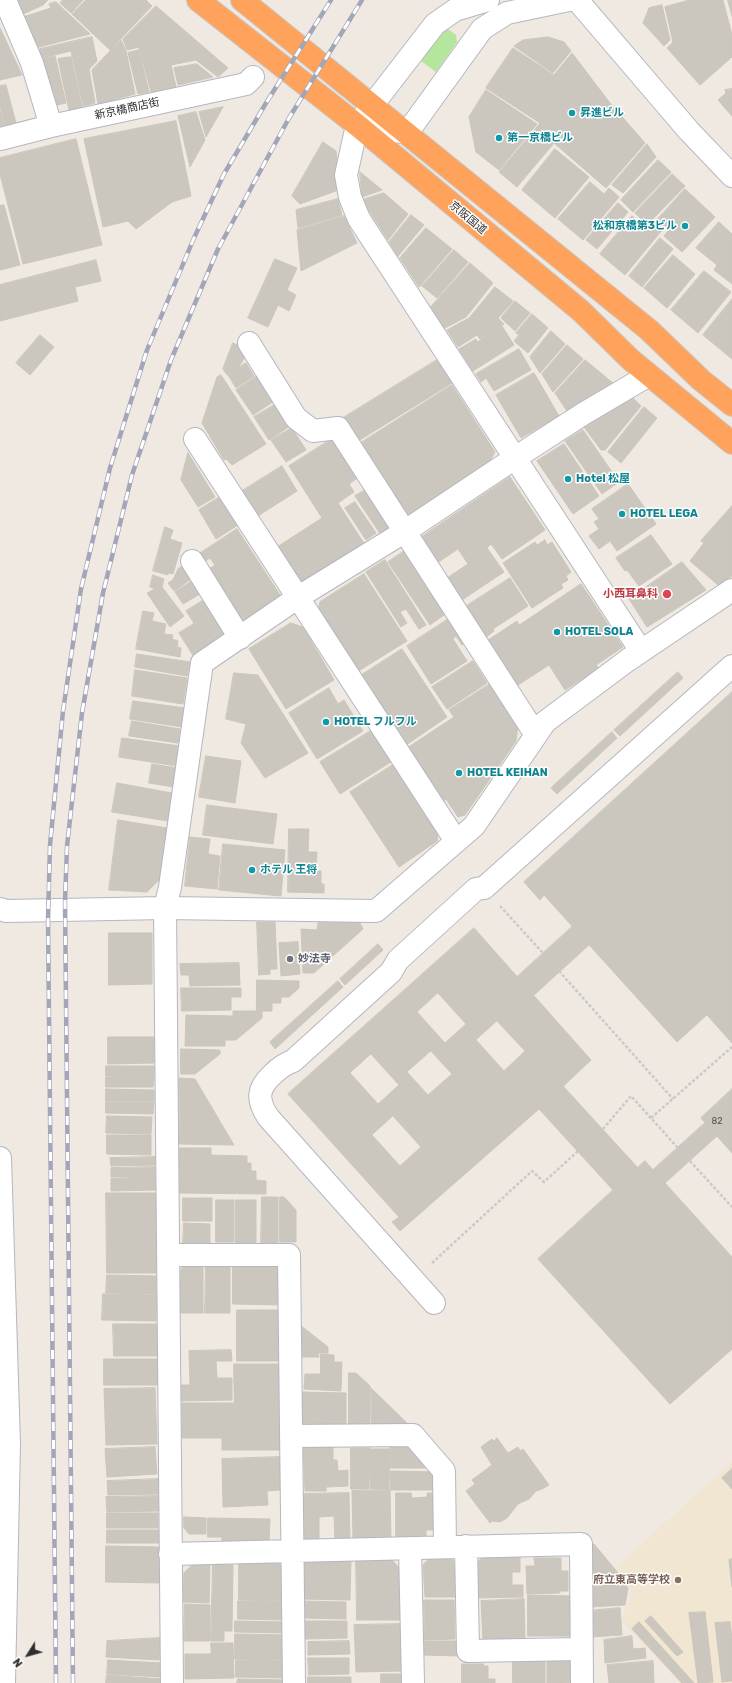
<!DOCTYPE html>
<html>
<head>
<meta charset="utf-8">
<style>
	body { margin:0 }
	#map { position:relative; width:732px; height:1683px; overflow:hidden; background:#efe9e1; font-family:Rubik,sans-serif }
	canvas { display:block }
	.north { position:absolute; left:8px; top:1635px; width:40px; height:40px; -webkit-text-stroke:3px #fff; paint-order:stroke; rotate:233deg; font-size:11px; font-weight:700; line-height:16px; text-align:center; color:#2e2e2e }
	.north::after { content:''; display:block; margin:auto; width:14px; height:18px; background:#2e2e2e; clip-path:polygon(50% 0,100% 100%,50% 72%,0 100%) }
</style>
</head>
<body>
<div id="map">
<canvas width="732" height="1683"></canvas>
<div class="north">N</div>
</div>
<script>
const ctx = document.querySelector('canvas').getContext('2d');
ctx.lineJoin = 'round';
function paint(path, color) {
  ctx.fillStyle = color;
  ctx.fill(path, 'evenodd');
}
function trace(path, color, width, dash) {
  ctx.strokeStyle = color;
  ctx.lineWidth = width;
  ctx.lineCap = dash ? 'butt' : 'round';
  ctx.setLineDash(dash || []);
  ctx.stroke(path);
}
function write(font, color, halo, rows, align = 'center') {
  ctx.font = font + ' Rubik,"Noto Sans JP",sans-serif';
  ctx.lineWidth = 3;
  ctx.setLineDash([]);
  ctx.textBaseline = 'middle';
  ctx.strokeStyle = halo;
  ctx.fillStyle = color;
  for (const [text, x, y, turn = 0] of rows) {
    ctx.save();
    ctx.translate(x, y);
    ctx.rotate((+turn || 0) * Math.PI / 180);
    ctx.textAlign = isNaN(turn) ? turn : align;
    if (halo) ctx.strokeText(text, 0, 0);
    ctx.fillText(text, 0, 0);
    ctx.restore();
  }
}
paint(new Path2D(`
	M732,1462V1683H680L621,1621L632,1592L615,1568Z`), '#f0e6d1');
paint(new Path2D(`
	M448,29L456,35L457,42L436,72L421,61L442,32Z`), '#b6e59e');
const building = new Path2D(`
	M18,0H48L43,5L21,15L16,10Z
	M63,0H83L71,13L60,3Z
	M86,0H146L152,6L110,50L72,14Z
	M690,0H723L732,35V57L700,85L667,48L673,42L665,7Z
	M728,0H732V16Z
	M56,2L90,34L35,48L23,17L51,8L49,4Z
	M662,5L670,40L664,46L643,23L649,8Z
	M156,6L228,68L218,77L196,60L171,65L176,87L151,92L139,47L127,50L123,39Z
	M0,28L22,75L0,80Z
	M92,37L97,61L89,69L95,103L83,106L71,51L41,58L40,49Z
	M548,37L564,42L571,51L553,73L514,46L523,40Z
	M121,40L126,51L135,94L98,104L92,70Z
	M513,48L554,75L572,53L610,103L645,143L606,188L554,143L517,187L499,172L540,123L486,88Z
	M139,50L149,92L138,94L128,53Z
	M55,56L66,103L53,106L42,59Z
	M71,57L82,107L69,110L58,59Z
	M197,64L213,77L178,85L174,68Z
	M6,85L16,123L5,125L0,106V86Z
	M732,89V116L718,100L726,93L725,90Z
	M486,90L537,124L499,170L476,152L469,117Z
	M223,107L206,137L199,112Z
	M0,111L4,125L0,126Z
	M196,112L205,140L190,167L178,116Z
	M176,121L191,196L172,202L136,229L128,221L103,227L84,139Z
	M76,139L102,245L23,264L0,174V158Z
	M323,142L336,151L341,189L300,204L292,196Z
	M647,144L656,157L623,193L612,185Z
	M555,149L589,177L555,218L522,190Z
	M658,160L671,172L633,212L621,200Z
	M360,172L382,190L362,197Z
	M672,174L685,186L647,225L635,213Z
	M590,182L604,194L609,188L619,197L583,240L558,219Z
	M685,189L715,217L682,252L664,236L668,231L657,220Z
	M384,193L408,214L388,240L362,200Z
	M338,199L342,215L298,228L296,210Z
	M618,203L628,212L597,249L586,240Z
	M4,205L20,265L0,270V206Z
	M411,215L424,225L398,256L389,242Z
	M344,216L357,243L301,271L297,230Z
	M632,216L648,230L655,222L663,229L625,275L600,254Z
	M719,222L732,234V284L714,270L717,265L696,248Z
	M426,228L452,249L419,287L400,258Z
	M660,238L673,249L642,287L629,276Z
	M454,250L468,262L437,298L422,286Z
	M673,255L695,274L667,308L644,288Z
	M275,259L297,268L287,290L296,295L289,311L278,305L268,327L248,318Z
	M96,260L101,281L75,287L78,301L0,321V285Z
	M470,263L493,283L466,317L443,329L430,308Z
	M704,271L731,292L698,333L671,310Z
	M495,287L513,301L498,318L504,324L480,339L477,335L458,347L447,330L469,318Z
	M732,299V359L703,335Z
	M515,301L530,313L515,331L501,318Z
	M532,314L548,328L528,353L514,341L519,335L516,333Z
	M502,326L514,345L473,371L459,349L476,339L477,342Z
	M551,331L565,344L540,373L530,357Z
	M40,335L54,347L30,375L16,363Z
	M233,343L239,346L245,357L238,368L227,375L223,369Z
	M567,345L583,359L553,392L542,374Z
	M519,349L531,370L494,391L486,378L481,382L476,374Z
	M437,360L452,383L358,441L343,418Z
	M585,360L613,383L567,411L555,393Z
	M246,363L254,376L236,388L228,375Z
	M534,373L559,416L521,438L496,395Z
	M221,375L266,444L232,465L226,459L224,460L202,423L217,377Z
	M257,376L274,401L253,415L236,390Z
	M452,385L495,452L488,464L405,517L359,444Z
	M633,398L641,406L605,450H601L584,427Z
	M276,404L290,426L269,440L254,417Z
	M644,407L657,418L621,463L608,452Z
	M292,428L306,450L286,462L271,440Z
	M583,430L619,482L602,494L565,441Z
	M335,437L360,476L349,484L354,492L338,503L365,545L301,585L277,547L322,518L289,466Z
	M564,444L599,496L573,514L537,461Z
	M188,453L215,497L198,507L181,480Z
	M282,466L297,491L258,516L242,491Z
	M510,477L545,530L502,559L491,544L487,548L504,572L462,600L447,578L468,564L458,549L437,563L420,538Z
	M628,484L656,524L617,551L610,541L599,549L589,536L599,529L594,522L599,519L592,509Z
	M367,489L392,528L381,535L355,496Z
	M223,495L241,523L216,539L199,510Z
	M355,502L376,533L366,540L345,508Z
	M732,506V576L718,585L690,561L704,543L701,541Z
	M165,527L173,530L170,539L182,543L173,574L168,573V575L153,571Z
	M237,529L282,598L240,626L205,572L215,565L210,558L201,564L196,556Z
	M651,535L672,564L639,586L627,570L625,571L616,558Z
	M545,540L547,545L552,542L571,572L566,576L568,580L561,584L563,588L532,608L503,563L535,542L537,545Z
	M406,550L448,612L430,625L388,562Z
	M385,560L426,625L419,629L406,609L400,612L407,623L401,627L366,572Z
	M682,562L706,590L647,627L629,599Z
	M187,564L194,577L174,591L168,583L173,580L178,569Z
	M364,574L407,641L357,672L318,610L320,602Z
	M153,575L164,579L162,587L184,616L170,627L147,593L155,589L150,587Z
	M197,578L205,591L183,604L175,592Z
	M510,578L528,606L493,629L494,631L485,638L465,607Z
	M581,584L623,647L596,665L599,668L565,690L549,665L518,685L488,640L517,621L519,625Z
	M207,598L215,610L194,623L186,611Z
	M143,611L154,613L152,621L166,624L164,634L173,635L172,639L178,641L177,647L181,648L180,657L136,649Z
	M215,611L229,634L194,657L179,633Z
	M450,618L466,642L462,645L456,636L453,639L467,661L431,684L407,646Z
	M291,623L303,627L334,680L286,709L249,649Z
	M402,649L447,717L406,745L360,676Z
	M137,654L190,662L187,676L135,667Z
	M473,661L487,683L447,709L432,687Z
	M135,670L187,678L183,704L132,696Z
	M678,672L683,678L620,736L614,730Z
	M234,673L258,675L308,753L265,778L241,743L246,724L226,719Z
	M493,682L518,724L516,741L465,815L458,817L446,799L444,801L407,748L454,717L449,710Z
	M329,688L338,704L344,700L363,731L317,759L289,713Z
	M732,692V992L677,1042L544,895L540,900L524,882Z
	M133,701L185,708L182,727L130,719Z
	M132,721L180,729L178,743L129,736Z
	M374,729L394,760L340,794L320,762Z
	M612,732L617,738L557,794L551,788Z
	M122,738L180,746L177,766L119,757Z
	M206,756L241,761L235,803L199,797Z
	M396,763L438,831L437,841L399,867L350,792Z
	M152,764L177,768L174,787L149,783Z
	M117,783L172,793L168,821L112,812Z
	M207,805L277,814L273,844L203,835Z
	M118,820L167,828L160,879L147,892L109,890Z
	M289,829H309L308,852H317L316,871H321V884H324V893L288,892Z
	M190,837L210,839L208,854L220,856L217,889L185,886Z
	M223,844L285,850L281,896L219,890Z
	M359,921L363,929L314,973H303L301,929L317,930L318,923Z
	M257,922H275L277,969H270V974L259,975Z
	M573,926L589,945L534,995L517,977Z
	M474,928L591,1060L539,1109L400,1231L392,1222L399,1217L288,1094ZM438,993L466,1024L445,1043L417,1012ZM497,1021L525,1051L504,1071L476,1040ZM431,1051L452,1074L428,1095L407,1072ZM371,1054L399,1085L378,1104L350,1073ZM393,1116L421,1147L400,1166L372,1135Z
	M109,933H152V984L109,985Z
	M298,942L300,974L281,976L279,943Z
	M378,944L383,950L345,985L340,979Z
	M239,963L240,985L190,986L189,975H181L180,964Z
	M257,980L299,981V988L289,997H281V1003H272V1011H262V1018L236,1040H225V1046H185L186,1015L233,1016V1011H256Z
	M338,981L343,987L275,1049L270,1042Z
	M181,988H241V997H231V1010L182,1011Z
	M732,992V1043L707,1015Z
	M108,1037H154V1063L108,1064Z
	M181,1049L220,1050V1054L195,1074H181Z
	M106,1066H154V1077L106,1076Z
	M106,1077H154L153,1087H106Z
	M179,1078L195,1079L234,1145L180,1144Z
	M563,1086L638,1168L613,1190L539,1109Z
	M106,1089L154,1090V1101H106Z
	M732,1089V1153L701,1118Z
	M106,1102H154L153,1114L106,1113Z
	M107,1116L152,1117L151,1134L106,1133Z
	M705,1123L717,1136L665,1183L653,1170Z
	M107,1135H151V1155L107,1154Z
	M180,1148H211V1155L247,1156V1163H251V1171H256V1180L266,1181V1194L180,1193Z
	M155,1157V1165L111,1166L110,1158Z
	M645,1161L732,1257V1349L670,1404L538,1259Z
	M155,1167V1177H111V1168Z
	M155,1177L156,1190L111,1191V1179Z
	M106,1193H156V1273H107Z
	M262,1197H278V1246H261Z
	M280,1197H284L296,1210V1242H280Z
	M183,1198H212V1221H183Z
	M216,1200H234V1242H216Z
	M236,1200H256V1243H236Z
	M184,1223L210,1224V1244L183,1243Z
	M206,1263L230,1264V1313H205Z
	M233,1263L278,1264L283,1305L233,1304Z
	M187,1264H203V1313H180L181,1269Z
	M107,1275L156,1276V1294L106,1293Z
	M103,1294L157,1295L156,1321L102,1320Z
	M237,1310H281L280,1361H237Z
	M113,1324H158L159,1356H114Z
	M300,1325L328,1347V1353H318L319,1357H300Z
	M231,1350L232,1361H216L217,1378H232V1400L181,1401V1385H190L189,1351Z
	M321,1354L334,1355V1362H342L341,1391L304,1389L305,1374H320Z
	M104,1359H158V1385H104Z
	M234,1364H283L282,1450H222V1438H182V1403H234Z
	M349,1373H356L370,1386V1425H349Z
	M155,1388L157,1444L106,1445L104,1389Z
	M371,1388L412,1428L372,1427Z
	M302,1392L346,1393V1427H302Z
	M497,1438L508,1453L518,1447L520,1451L523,1449L549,1485L542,1489L536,1491L529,1499L518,1504L507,1518L500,1522L492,1521L490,1523L466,1491L475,1484L472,1480L492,1465L481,1447L492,1439L494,1441Z
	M333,1443V1460H337L338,1471L348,1470V1486L326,1487V1491H305L303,1444Z
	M390,1444H407L425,1458L426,1468H391Z
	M155,1447L157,1474L107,1477L105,1449Z
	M351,1448H370L369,1489H351Z
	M371,1449H390L389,1489H371Z
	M280,1457L281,1490L267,1491L268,1505L223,1507L222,1459Z
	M732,1469V1489L722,1478Z
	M391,1471L435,1472V1490H391Z
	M159,1479L160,1494L108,1495L107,1481Z
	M390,1490L391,1540L353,1541L352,1491Z
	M349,1493L350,1540H335L334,1516L319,1517V1540L300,1541L299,1494Z
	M396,1493H411L412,1498L427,1497V1493H434V1530H426V1538L396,1539Z
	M158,1496L159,1511L107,1512L106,1497Z
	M107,1513H158V1528H107Z
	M184,1517L206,1518V1534H189L184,1528Z
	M208,1518L270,1519L269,1542H222V1537H208Z
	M107,1530H159V1543H107Z
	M594,1544L618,1573L619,1579L589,1581L587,1545Z
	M106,1546L161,1547V1583L106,1582Z
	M520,1555V1572H512V1585H523V1597L475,1598L474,1567L483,1556Z
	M432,1556H450L454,1562L455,1597H425L423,1565Z
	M534,1558H561V1571H568V1591H560V1593L527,1594L526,1566H535Z
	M309,1559L351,1560L350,1600L301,1599L302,1565Z
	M732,1559V1587L729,1560Z
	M356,1560H392L401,1570L402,1620H357Z
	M239,1562H277L284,1569V1601L239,1600Z
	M194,1563L210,1564L209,1603L183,1602L184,1573Z
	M213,1564L233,1565L232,1631H224V1641H211Z
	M623,1581L628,1588L625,1605L590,1607L589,1585Z
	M528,1595L572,1596V1636H528Z
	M524,1599L525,1638L483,1640L481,1601Z
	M424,1600H454L455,1639L425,1640Z
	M238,1601L284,1602V1620L238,1619Z
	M302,1601L346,1602V1619L302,1618Z
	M185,1604L210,1605V1641H184Z
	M620,1608L622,1635L590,1637L588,1611Z
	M705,1612L713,1682L698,1683L689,1613Z
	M651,1616L683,1652L677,1656L645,1621Z
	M235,1621L285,1622V1633L235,1632Z
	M304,1621H347V1638L305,1639Z
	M639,1622L694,1683H682L632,1629Z
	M730,1622L732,1639V1681L722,1682L715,1623Z
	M401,1624L403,1671L356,1672L354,1625Z
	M235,1634L285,1635V1660L235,1659Z
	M632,1636L633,1649L645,1648L646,1658L605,1663L604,1640Z
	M160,1638L159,1660L106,1657L107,1641Z
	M349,1641L350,1654L308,1655V1642Z
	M423,1641H460V1656L422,1655Z
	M211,1643H233L234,1678L185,1679V1654H211Z
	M308,1658H349V1674L309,1675Z
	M568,1659L576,1666V1682L547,1683V1660Z
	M108,1660L161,1663L160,1677L107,1674Z
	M236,1660L285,1661L284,1678L236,1677Z
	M513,1660H545V1683H513Z
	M653,1661L654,1683H609L607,1665Z
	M462,1664H484L483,1666H488V1679H495V1683H462Z
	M381,1674H404V1683H381Z
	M107,1675L161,1679L160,1683H106Z
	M308,1677H351V1683H308Z
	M238,1679L285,1680V1683H237Z`);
paint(building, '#cbc7bf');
trace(building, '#cbc5ba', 1);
const minor = new Path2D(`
	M5,0L32,63L51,126
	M488,0L455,10L435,24L357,125L346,175L350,197L359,219L641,651
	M577,0L689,131L732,176
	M357,125L407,133L482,29L507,13L569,0
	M0,139L51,126L246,84L253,77
	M249,343L296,418L313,431L338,428L536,735
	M195,439L456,841
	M192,561L240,638
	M0,909L6,911L165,908L376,911L474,826L545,722L628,660L732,590
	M0,1158L9,1444L4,1683
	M168,1255H289L294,1683
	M434,1303L268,1117C257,1100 257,1089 272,1075C279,1068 284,1064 293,1061L391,972L398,960L476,889L484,888L732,666
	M291,1436L413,1435L444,1471L445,1547
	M466,1546L468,1651L581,1649
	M410,1548L413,1683
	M170,1554L581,1544L582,1683
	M172,1683L165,908L170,887L202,663L297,598L404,532L515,458L583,414L649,375`);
const highway = new Path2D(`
	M198,0L357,125L581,311L631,360L732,443
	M242,0L649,330L701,380L732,405`);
trace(minor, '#b4b7c1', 24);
trace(highway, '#c9c9c9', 24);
trace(new Path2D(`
	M500,906L543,953
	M559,971L673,1099
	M651,1118L732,1047
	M603,1129L631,1096L678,1148
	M690,1161L732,1207
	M432,1263L532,1171L544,1182L578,1151`), '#c9c9c9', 2.5, [3, 2]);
trace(minor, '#fff', 22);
trace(highway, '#ffa35c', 22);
const rail = new Path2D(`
	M56,1683L48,920L50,845L63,711L81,589L110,468L147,350L194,238L224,174L266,103L331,0
	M73,1683L65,902L67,846L82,713L103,593L132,475L171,360L218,249L289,118L362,0`);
trace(rail, '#a3a6b8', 4.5);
trace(rail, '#fff', 3, [9]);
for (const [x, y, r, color] of [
	[572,113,4,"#0f9aa8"],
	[499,138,4,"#0f9aa8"],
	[685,226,4,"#0f9aa8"],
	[568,479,4,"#0f9aa8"],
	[622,514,4,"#0f9aa8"],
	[667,594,5,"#e0444e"],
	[557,632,4,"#0f9aa8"],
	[326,722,4,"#0f9aa8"],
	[459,773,4,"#0f9aa8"],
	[252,870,4,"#0f9aa8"],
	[290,959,4,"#6b7280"],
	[678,1580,4,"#8d6e63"]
]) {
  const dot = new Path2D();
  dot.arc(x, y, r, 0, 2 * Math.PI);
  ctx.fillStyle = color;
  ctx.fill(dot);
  trace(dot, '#fff', 1.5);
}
write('9px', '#555452', null, [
	["82",717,1121]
]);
write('11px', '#2e2e2e', '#fff', [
	["新京橋商店街",127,109,-12],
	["京阪国道",468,218,40]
]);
write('bold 11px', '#0d838f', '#fff', [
	["昇進ビル",580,113],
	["第一京橋ビル",507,138],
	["松和京橋第3ビル",677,226,"right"],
	["Hotel 松屋",576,479],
	["HOTEL LEGA",630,514],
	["HOTEL SOLA",565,632],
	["HOTEL フルフル",334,722],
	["HOTEL KEIHAN",467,773],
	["ホテル 王将",260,870]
], 'left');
write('bold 11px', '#be3a42', '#fff', [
	["小西耳鼻科",658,594]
], 'right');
write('bold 11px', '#5b616d', '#fff', [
	["妙法寺",298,959]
], 'left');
write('bold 11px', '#785e54', '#fff', [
	["府立東高等学校",670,1580]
], 'right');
</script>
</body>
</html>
